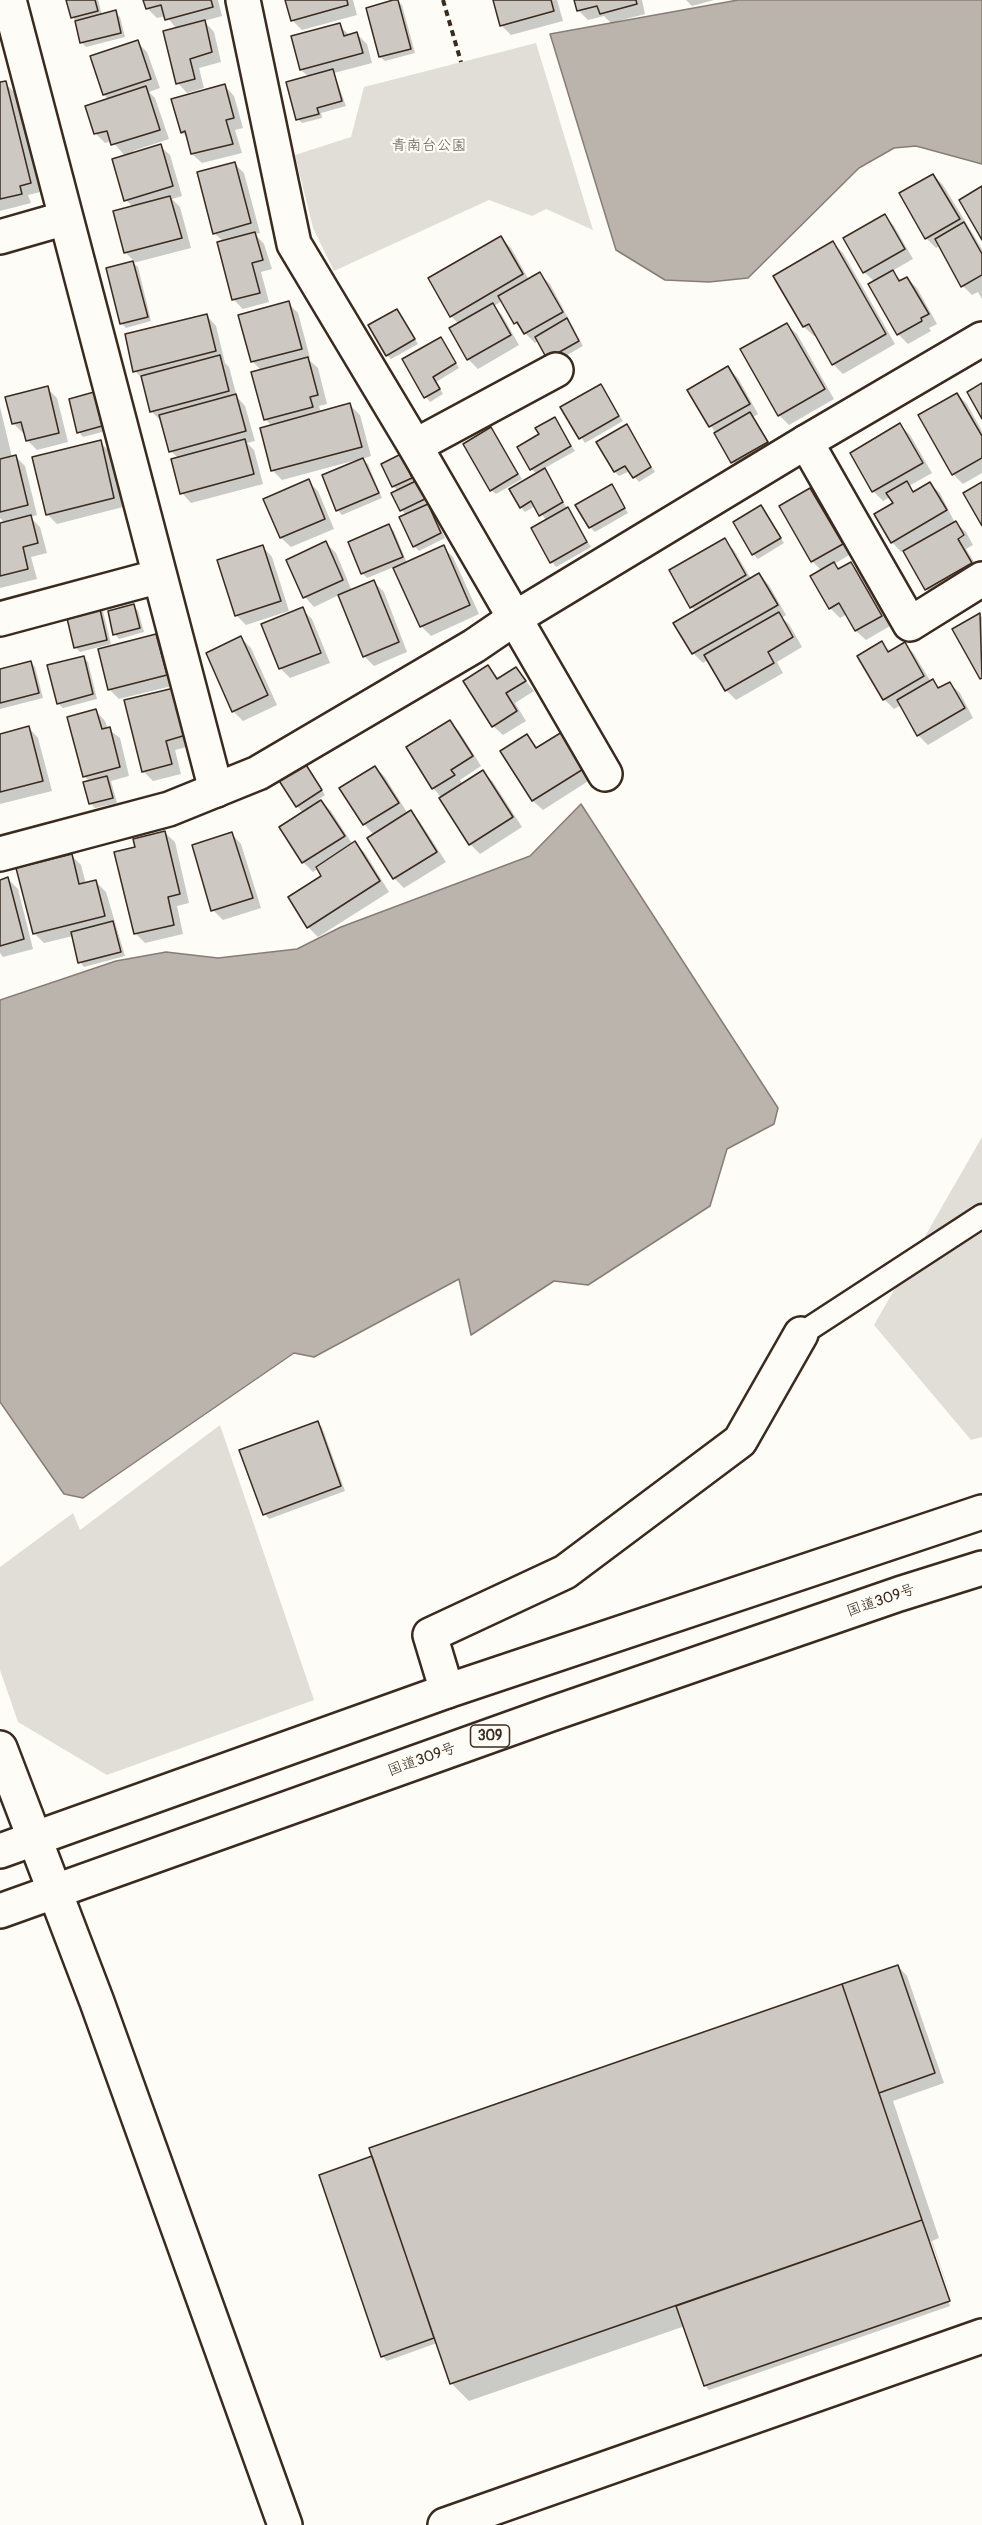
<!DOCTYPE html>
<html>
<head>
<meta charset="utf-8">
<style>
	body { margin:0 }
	canvas { display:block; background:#fdfcf7 }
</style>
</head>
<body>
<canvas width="982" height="2525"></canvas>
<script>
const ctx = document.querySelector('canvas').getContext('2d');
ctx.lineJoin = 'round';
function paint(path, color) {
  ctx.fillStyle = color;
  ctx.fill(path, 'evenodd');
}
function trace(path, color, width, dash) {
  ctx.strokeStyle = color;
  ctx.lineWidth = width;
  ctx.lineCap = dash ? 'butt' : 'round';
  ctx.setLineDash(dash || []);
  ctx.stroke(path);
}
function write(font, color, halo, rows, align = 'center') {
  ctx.font = font + ' Pangolin,"Klee One",sans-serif';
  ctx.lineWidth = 4.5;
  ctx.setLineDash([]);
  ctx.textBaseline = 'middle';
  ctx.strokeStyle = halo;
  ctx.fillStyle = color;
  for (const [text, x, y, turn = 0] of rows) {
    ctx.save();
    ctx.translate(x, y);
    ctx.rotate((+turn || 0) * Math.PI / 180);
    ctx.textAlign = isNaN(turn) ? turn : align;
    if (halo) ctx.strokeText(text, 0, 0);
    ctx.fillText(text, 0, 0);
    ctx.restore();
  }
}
paint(new Path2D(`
	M536,43L593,230L546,209L532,216L489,200L334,271L313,228L295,155L351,137L364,87Z
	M982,1137V1437L971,1440L874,1325Z
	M220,1425L314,1700L107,1775L18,1722L0,1670V1567L73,1513L80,1530Z`), '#e1ded7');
const water = new Path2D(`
	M738,0H982V164L916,146L894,148L859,168L748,278L709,282L665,280L616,250L550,34Z
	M581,804L778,1108L774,1124L727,1149L710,1206L588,1285L554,1281L471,1335L459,1279L314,1357L294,1353L83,1498L64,1494L0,1402V1000L116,961L166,952L218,958L297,949L341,927L530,856Z`);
paint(water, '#bbb4ad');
trace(water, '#887d74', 1.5);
paint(new Path2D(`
	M68,0H98L102,15L115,12L120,17L125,37L86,47L82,43Z
	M145,0H218L222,16L204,21L214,32L221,62L199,68L204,88L187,93L178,83L177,29L166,16L157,18L147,8Z
	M286,0H353L357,15L302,30L292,20Z
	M397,0L402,5L415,53L385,61L380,57L367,9Z
	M495,0H557L563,21L511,35L501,25Z
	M575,0H642L645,14L611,23L604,16L588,20L578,10Z
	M686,0H714L692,6Z
	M339,25L350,36L357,34L367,44L372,63L334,73L346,106L321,113L322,118L302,123L298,119L309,77L301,70L293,37Z
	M137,42L147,52L160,88L149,92L155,98L169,139L133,151V154L160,146L170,155L182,196L172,199L180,207L191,248L133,263L138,267L151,321L126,328L121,323L107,269L135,262L125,252L133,207L126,200L125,156L112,141L105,143L95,133L109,100L104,95Z
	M5,83L15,93L40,192L28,195L31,203L0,211V84Z
	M225,86L234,96L243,128L235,130L242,153L202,163L192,154L188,138L182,132Z
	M235,164L244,173L260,233L255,234L264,244L272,269L261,272L269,302L243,309L233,299L224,242L214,233Z
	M933,175L943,185L982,249V299L978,292L972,295L963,286L940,246L936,248L926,238L901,194Z
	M885,216L894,226L913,259L892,271L902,281L907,278L917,288L937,324L929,328L931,331L908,344L898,334L875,282L864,272Z
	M501,238L511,248L529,280L540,274L550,284L583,346L553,363L539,341L535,343L515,323L502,301L494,306L502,315L519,345L478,369L468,359L451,329L459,324L451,316Z
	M833,243L843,253L895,344L843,374L833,364L817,335L814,336L804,327L775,276Z
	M288,303L298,313L310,358L308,359L318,368L327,404L319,406L321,413L350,405L360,415L371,456L362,459L368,464L382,498L342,515L338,510L360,459L282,480L272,470V426L265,419L262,371L253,362L240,316Z
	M397,310L418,344L391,359L387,355Z
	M207,316L216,326L225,363L229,367L237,397L245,406L255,441L247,443L254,450L263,484L191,503L182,493L178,458L171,451L161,421L151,411L143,379L135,371Z
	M787,325L797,334L834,399L789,425L779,415Z
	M440,338L459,368L436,382L443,394L430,402L426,397Z
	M728,368L738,378L758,414L753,417L772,447L737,467L689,391Z
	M600,386L623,421L585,443L562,408Z
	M47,388L57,398L68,442L37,450L27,440L25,432L23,433L13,423Z
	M93,394L98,399L106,431L83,437L79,432Z
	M957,394L967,404L982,431V473L963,484L953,474L920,416Z
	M0,407L12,457L15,456L25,466L37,515L30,517L40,527L47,553L31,557L37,579L0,588V524L5,523L0,518Z
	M554,419L575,451L543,469L549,475L566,507L572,514L591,547L556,567L552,562L547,521L535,506L525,512L521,507L537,474L531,469L541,435Z
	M900,425L910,435L932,473L909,486L915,492L930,484L940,493L954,521L966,532L973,545L966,549L981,573L936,599L927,589L904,550L901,552L892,542L895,504L890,497L883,501L873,491Z
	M626,426L655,472L639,482L630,471L619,476L615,472Z
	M491,429L522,479L496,494L491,490Z
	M100,442L110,452L123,507L57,524L47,514Z
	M400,456L430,503L427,505L432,510L445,538L419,551L414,546L406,516L393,494L398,491L393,486L383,465Z
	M308,481L318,491L334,529L291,547L281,538Z
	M611,486L628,513L595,532L590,527Z
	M810,490L820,499L851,554L834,564L840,570L851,563L860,573L890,626L866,640L856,631L847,614L840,618L830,608L812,577L822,571L812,561Z
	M761,507L784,543L758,559L753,554Z
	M389,526L394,531L407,563L443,547L453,557L479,614L431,636L421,626L394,567L367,578L363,574L350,542Z
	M724,540L734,550L751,579L759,575L769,585L786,615L782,618L789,624L802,647L777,662L783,673L736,700L726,690L708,660L703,663L693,653L696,611L691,607Z
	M326,543L336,553L352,591L374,582L384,592L407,652L374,666L364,656L339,595L314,607L305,597Z
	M263,547L272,557L289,611L246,625L236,615Z
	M134,606L138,611L144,632L119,639L115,634Z
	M98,607L103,611L111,644L80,652L76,648L68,615Z
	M302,609L312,619L330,663L290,678L280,668Z
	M980,615L982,617V679L954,630Z
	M156,636L165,646L176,685L119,699L110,690Z
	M241,638L251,648L277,705L243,721L233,711Z
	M882,643L891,652L905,644L914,654L931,682L933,681L941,689L950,684L960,693L973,718L928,745L918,735L901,705L894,709L884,699Z
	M83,658L88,662L97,699L63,708L58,703Z
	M31,662L35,667L43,698L0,709V670Z
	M488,667L499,679L516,669L534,691L515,703L526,721L503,735L493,726Z
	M173,690L195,745L175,750L181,774L153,781L143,771Z
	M96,711L105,721L108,729L120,738L129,776L111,781L117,803L95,808L90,803V782L84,776Z
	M450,722L459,731L481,766L460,780L463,785L483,772L493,782L522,827L480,854L470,844L442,798L433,788L408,748Z
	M29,728L38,738L52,791L0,804V736Z
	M562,734L593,778L543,810L533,801L503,752L527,736L539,749Z
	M303,762L325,795L319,799L331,811L353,845L355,843L365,853L389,892L318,937L308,927L323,876L319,868L313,872L303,862L281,827L303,813L297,806Z
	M375,767L385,777L408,814L411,812L420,822L446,862L404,888L394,878L369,838L374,835L364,824Z
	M165,833L175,842L189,903L177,906L183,934L145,943L135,933L137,848Z
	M232,834L241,844L261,908L223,920L213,910Z
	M71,855L81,865L86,884L96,882L106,892L125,956L84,967L80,962L73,936L44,943L34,933Z
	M8,879L18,889L33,949L3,957L0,953V881Z
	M317,1422L322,1427L345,1491L269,1519L265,1514Z
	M898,1966L907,1976L944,2083L893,2101L939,2238L932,2241L954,2305L931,2241H928L950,2306L709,2390L705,2385L685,2326L469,2401L451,2383L437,2343L387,2361L382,2356L376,2162L371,2149Z`), '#0003');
const building = new Path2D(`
	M66,0H95L98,11L71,18Z
	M143,0H211L213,7L165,20L161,5L146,9Z
	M285,0H347L348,5L291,21Z
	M393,0H398L411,49L379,57L366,8Z
	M493,0H551L554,11L500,26Z
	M574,0H636L637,4L600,14L597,6L577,11Z
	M116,10L121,33L80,43L75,21Z
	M205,20L212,52L190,59L195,79L176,84L163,31Z
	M340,23L344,36L357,32L363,53L300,70L291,36Z
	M138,40L151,79L103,95L90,56Z
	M333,69L342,101L317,108L319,114L296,120L286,82Z
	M6,81L31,183L20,186L22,194L0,199V82Z
	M225,84L234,118L226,120L233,144L191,154L185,131L181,133L171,99Z
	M146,86L160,130L111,145L107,131L94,134L85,106Z
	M161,144L173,186L124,201L112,159Z
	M235,162L251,223L213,234L197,172Z
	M933,174L960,219L925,239L899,193Z
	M982,186V240L959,200Z
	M170,196L182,238L124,253L113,211Z
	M885,214L905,249L863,273L843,238Z
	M964,222L982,254V275L961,287L935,239Z
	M255,232L263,260L252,263L260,293L232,300L217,242Z
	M501,236L523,274L450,317L428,278Z
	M833,241L886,334L832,365L809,324L803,327L773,276Z
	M133,261L148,317L120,324L106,268Z
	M893,270L899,281L907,277L929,314L921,318L922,321L897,335L868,284Z
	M540,272L563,312L524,334L517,322L514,324L498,296Z
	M289,301L302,349L251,362L238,315Z
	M493,303L511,335L467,360L449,328Z
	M397,309L415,339L386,356L368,325Z
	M207,314L216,351L133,372L125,334Z
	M567,318L579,341L547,359L535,337Z
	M787,323L825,389L778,416L740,349Z
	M441,337L456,363L433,377L440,389L424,398L402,359Z
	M220,355L229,391L150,412L141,376Z
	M308,357L318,395L310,397L313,407L264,420L251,372Z
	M728,366L750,404L709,427L687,390Z
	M982,383V419L967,392Z
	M601,384L619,416L579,439L560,407Z
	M48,386L59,433L26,441L21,422L12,424L5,397Z
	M94,392L102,426L77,433L69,399Z
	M957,393L982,436V458L952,475L918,415Z
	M236,394L246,431L169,452L159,415Z
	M350,403L362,447L271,471L260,428Z
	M750,412L768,442L731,463L714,433Z
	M555,417L571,446L530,470L517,447L539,434L535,428Z
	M900,423L923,463L872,492L850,453Z
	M627,424L651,467L633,478L625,466L614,472L596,442Z
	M491,427L518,474L490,491L463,444Z
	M245,439L254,474L180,494L171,459Z
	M101,440L114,498L46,515L32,457Z
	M401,454L412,478L392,487L381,464Z
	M16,455L28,505L0,512V459Z
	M363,458L379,493L336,511L322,475Z
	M545,468L563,502L539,516L531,501L520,508L509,489Z
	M309,479L325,519L280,538L263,499Z
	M418,480L427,498L400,511L391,493Z
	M907,481L913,492L930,482L947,510L891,543L874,514L893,503L886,493Z
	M982,482V526L963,493Z
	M612,484L625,508L589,528L575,505Z
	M810,488L843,544L811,562L779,506Z
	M428,504L441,533L413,547L399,517Z
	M761,505L781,538L752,555L733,522Z
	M568,507L587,542L550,563L531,528Z
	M31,515L38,543L23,547L28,569L0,576V523Z
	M956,521L964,535L958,539L972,563L925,590L903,551Z
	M389,524L403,557L361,574L348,542Z
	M725,538L746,575L690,608L669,570Z
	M326,541L343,580L303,598L286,560Z
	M263,545L281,601L235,616L217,560Z
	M444,545L470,605L420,627L393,568Z
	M834,562L838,569L851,562L882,616L855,631L839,603L829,609L810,576Z
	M759,573L778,605L692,654L673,623Z
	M374,580L399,642L363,657L338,595Z
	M134,604L140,628L113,635L108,611Z
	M99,605L107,640L74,648L66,614Z
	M303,607L321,653L279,669L261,624Z
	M779,612L793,637L768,652L774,663L725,691L704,655Z
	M980,613L982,678L980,679L952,629Z
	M156,634L167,675L108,690L98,649Z
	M241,636L268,695L232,712L206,653Z
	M882,641L888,652L905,642L924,676L883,700L857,656Z
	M84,656L93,694L57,704L47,665Z
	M31,661L39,693L0,703V669Z
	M488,665L497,679L516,667L526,681L506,693L517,711L492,727L463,681Z
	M933,679L938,688L950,682L965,708L917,736L897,700Z
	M174,688L186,735L166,741L172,764L142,772L124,700Z
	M96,709L102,729L110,727L120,767L83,777L67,717Z
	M450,720L473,756L451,770L455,775L432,789L406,747Z
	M29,726L43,781L0,792V734Z
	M562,732L585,768L532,801L500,751L527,734L536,748Z
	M303,760L322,790L296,807L276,776Z
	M375,766L399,803L363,825L339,788Z
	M483,770L513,817L469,845L439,798Z
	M107,776L113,798L89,804L83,782Z
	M321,800L345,836L302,863L279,827Z
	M411,810L437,852L393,879L367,838Z
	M165,831L180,894L168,897L174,925L134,934L114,852L135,847L133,839Z
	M232,832L253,898L211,911L192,845Z
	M355,841L380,881L307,928L288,897L321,876L316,867Z
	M72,854L79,884L96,880L105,916L33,934L16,868Z
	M8,877L24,939L0,946V880Z
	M113,921L121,952L78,963L71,932Z
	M318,1421L341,1486L263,1515L239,1450Z
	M898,1965L935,2073L879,2093L842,1984Z
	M842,1984L922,2220L450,2384L369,2148Z
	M372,2156L434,2338L381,2357L319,2175Z
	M922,2220L950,2301L704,2386L676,2306Z`);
paint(building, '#cdc8c2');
trace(building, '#3b2a1e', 1.5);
const lane = new Path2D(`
	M801,1334L982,1216`);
const street = new Path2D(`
	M9,0L216,790
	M243,0L294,244L415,446L605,774
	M0,237L66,218
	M806,442L910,624L982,579
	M415,446L556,370
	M0,619L160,576
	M447,1691L430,1635L565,1572L740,1441L801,1334`);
const secondary = new Path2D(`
	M0,854L169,809L258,773L474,646L515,618L806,442L982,339
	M0,1748L97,2002L285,2525
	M445,2525L982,2336`);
const highway = new Path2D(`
	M0,1851L447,1691L982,1512
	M0,1911L551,1714L899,1594L982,1568`);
trace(lane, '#3b2a1e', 27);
trace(street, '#3b2a1e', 38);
trace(secondary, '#3b2a1e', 38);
trace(highway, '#3b2a1e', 38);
trace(new Path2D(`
	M443,0L461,62`), '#3b2a1e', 4, [6, 4.5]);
trace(lane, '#fdfcf7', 22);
trace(street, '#fdfcf7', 33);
trace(secondary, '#fdfcf7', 33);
trace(highway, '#fdfcf7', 33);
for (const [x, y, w] of [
	[490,1736,39]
]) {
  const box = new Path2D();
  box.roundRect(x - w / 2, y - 11, w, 22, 4.5);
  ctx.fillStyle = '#fdfcf7';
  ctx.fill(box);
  trace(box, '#3b2a1e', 1.5);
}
write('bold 14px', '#3b2a1e', null, [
	["309",490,1736]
]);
write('15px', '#64574c', '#fdfcf7', [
	["青南台公園",429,146]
]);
write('15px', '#3b2a1e', '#fdfcf7', [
	["国道309号",881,1601,-19],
	["国道309号",422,1760,-20]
]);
</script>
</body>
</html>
